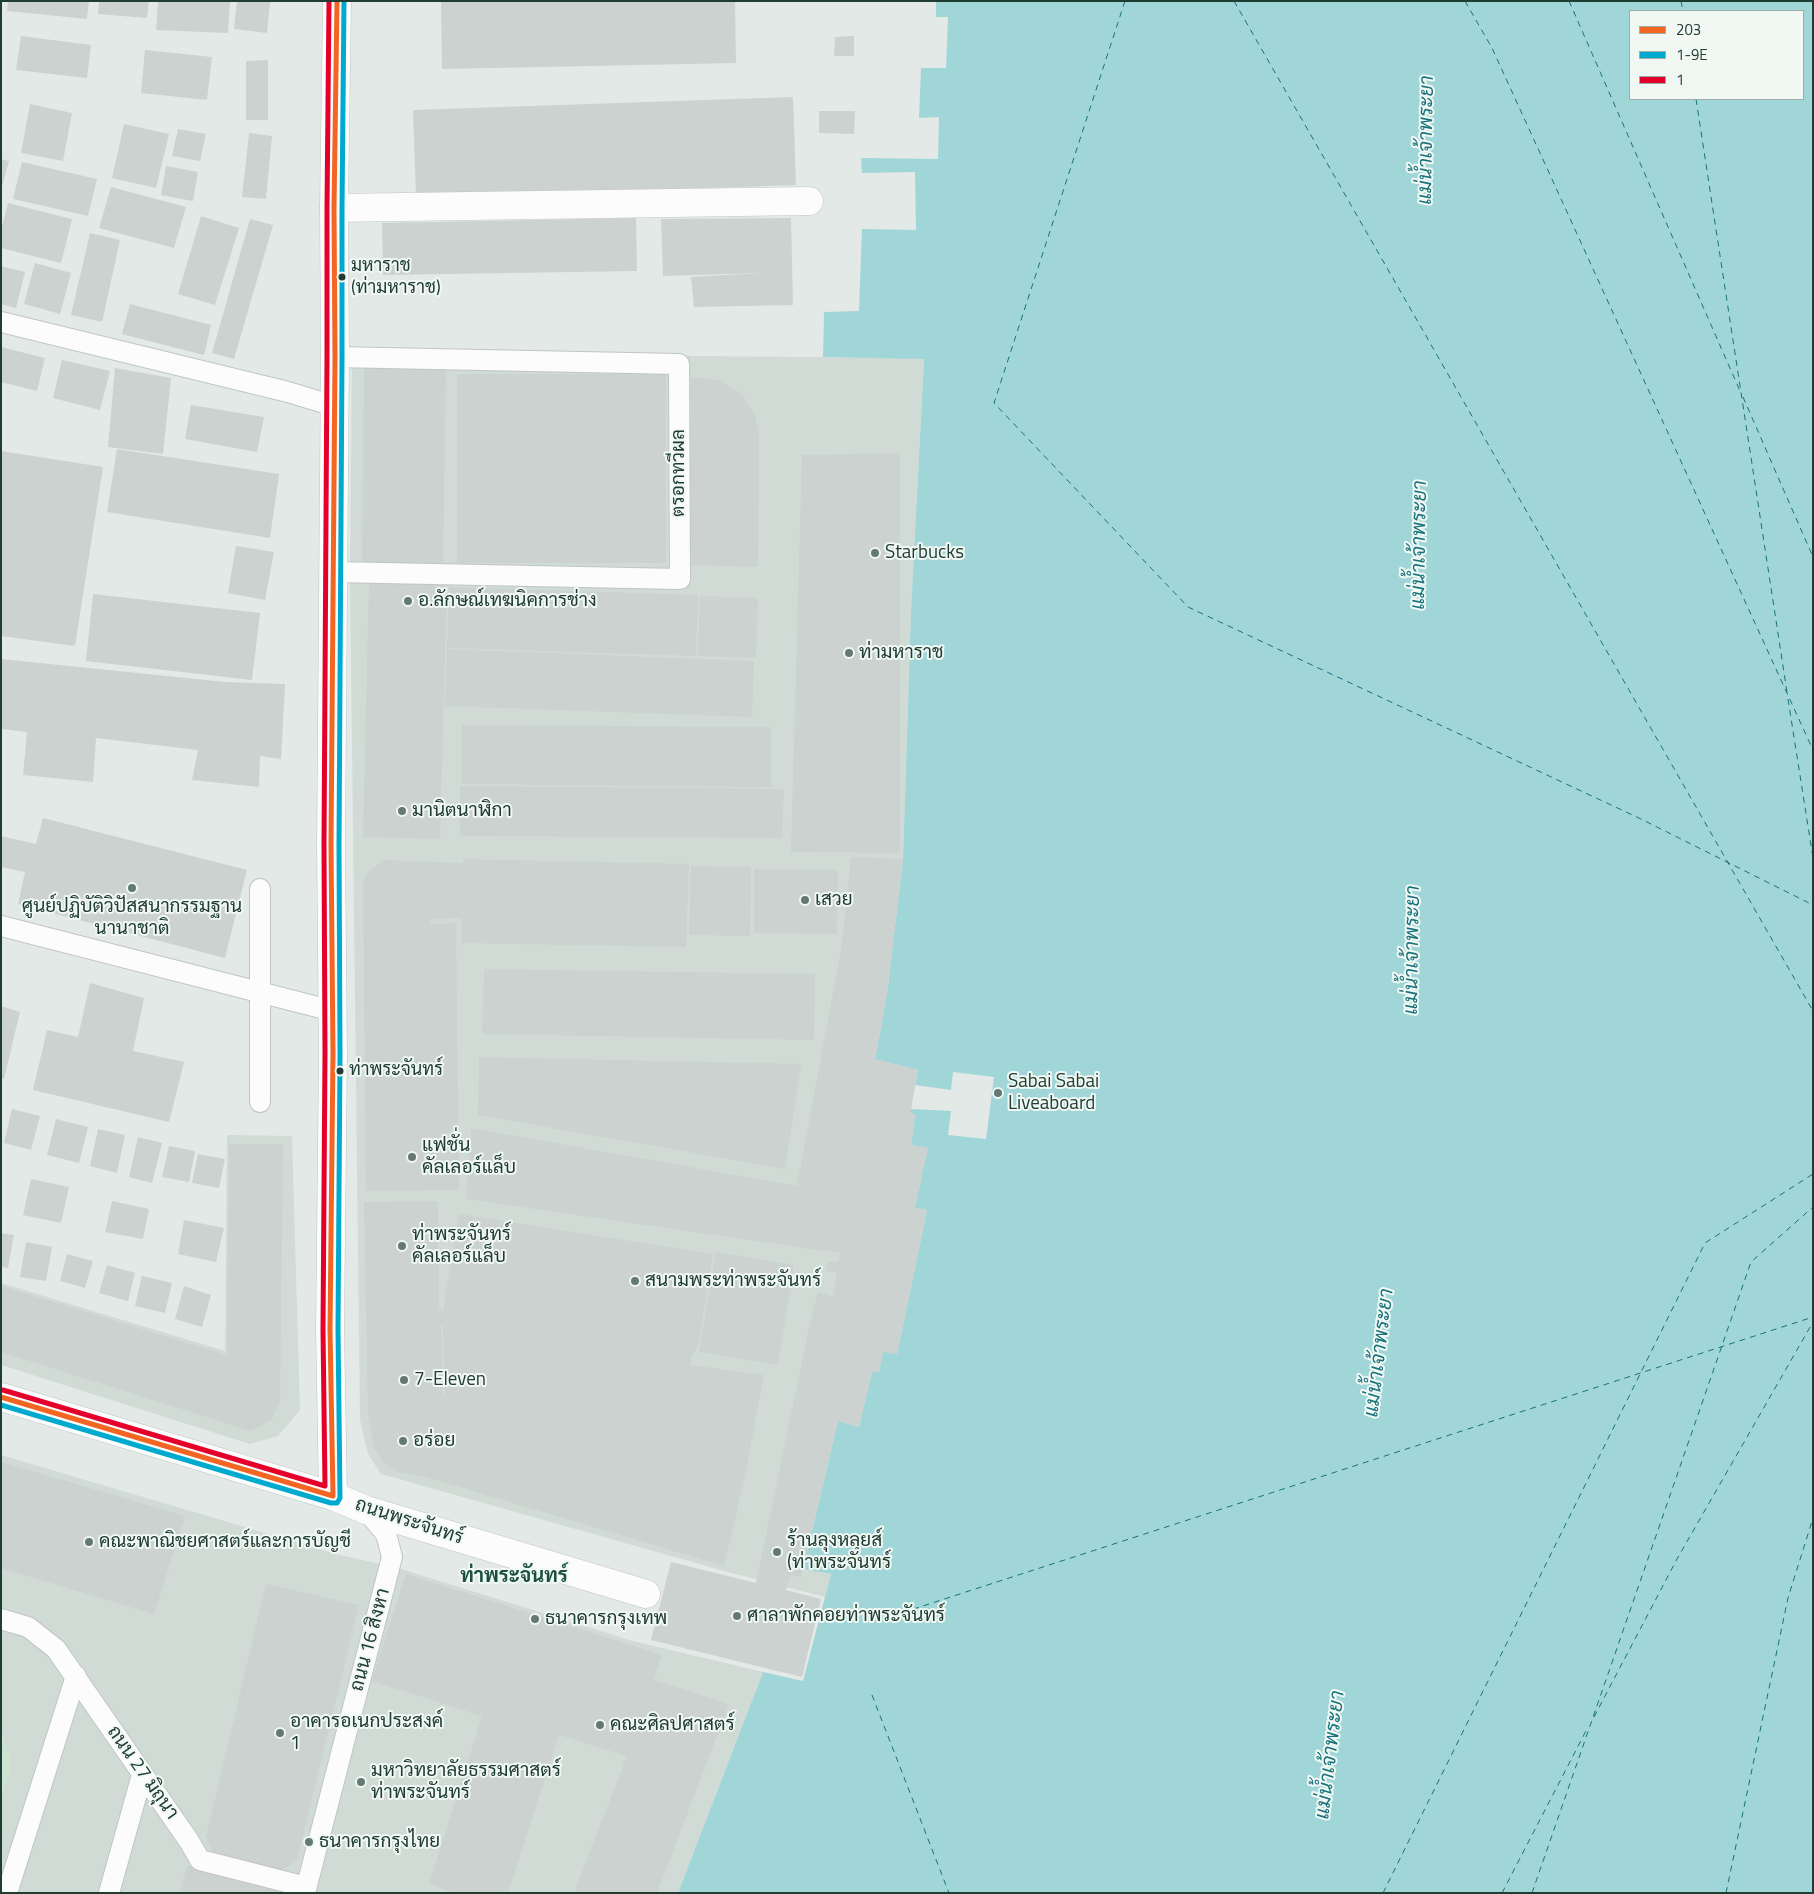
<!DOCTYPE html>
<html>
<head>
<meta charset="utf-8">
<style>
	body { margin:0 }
	#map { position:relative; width:1814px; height:1894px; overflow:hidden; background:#e3e9e6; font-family:"Titillium Web",sans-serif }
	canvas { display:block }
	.frame { position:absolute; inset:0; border:2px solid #203d33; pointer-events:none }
	.legend { position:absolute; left:1629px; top:10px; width:175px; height:90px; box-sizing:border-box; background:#f1f8f4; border:1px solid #9dada7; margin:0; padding:6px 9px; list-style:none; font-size:15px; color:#203d33 }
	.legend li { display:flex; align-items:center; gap:10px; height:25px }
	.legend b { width:25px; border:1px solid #9dada7 }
</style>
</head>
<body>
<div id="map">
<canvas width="1814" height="1894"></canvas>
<div class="frame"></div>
<ul class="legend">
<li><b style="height:6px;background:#f26522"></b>203</li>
<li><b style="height:6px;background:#00a9ce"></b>1-9E</li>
<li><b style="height:6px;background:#e4002b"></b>1</li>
</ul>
</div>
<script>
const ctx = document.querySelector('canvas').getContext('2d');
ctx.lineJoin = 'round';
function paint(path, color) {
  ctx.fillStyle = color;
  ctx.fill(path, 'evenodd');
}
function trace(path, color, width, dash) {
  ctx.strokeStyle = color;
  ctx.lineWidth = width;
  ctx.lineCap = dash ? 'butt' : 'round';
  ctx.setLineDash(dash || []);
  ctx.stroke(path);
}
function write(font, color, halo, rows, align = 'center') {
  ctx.font = font + ' "Titillium Web",Sarabun,sans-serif';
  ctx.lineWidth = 4;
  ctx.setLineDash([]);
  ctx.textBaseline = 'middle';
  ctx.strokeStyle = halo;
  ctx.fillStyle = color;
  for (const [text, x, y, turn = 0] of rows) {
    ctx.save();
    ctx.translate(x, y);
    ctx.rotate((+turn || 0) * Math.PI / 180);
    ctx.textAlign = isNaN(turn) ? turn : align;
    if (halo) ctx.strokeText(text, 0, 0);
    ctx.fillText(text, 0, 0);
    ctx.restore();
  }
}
paint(new Path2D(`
	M352,353L924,358L911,611L903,859L887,993L873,1058L918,1070L912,1145L928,1148L916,1208L927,1210L897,1354L879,1372L872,1371L859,1427L838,1422L803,1569L831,1574L825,1597L724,1571L381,1474L368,1454L360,1420L350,576Z
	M227,1135L292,1136L300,1410L278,1436L250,1444L1,1365V1283L225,1351Z
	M1,1455L336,1554L401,1569L633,1641L763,1672L678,1893H1Z`), '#d0dbd6');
paint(new Path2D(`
	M1,1733L9,1752L11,1769L1,1799Z`), '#cbe3d1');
paint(new Path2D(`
	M936,1H1813V1893H678L763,1672L803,1681L831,1574L803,1569L838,1421L859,1427L872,1371L879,1372L883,1352L897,1354L927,1210L915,1208L927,1148L911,1145L915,1115L910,1113L918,1070L875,1059L887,993L903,859L911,611L924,359L823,357L824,312L859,311L862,229L916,230L915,172L862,173L861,158L938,159L939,117L919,118L921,68H946L948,17H936ZM1630,11H1803V99H1630Z`), '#a1d6d9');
paint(new Path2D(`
	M953,1072L994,1077L986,1139L948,1135L951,1111L911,1109L915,1085L951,1090Z`), '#e3e9e6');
trace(new Path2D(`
	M1125,1L994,403L1188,607L1641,819L1813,905
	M1234,1L1813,1011
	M1465,1L1492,48L1813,750
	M1569,1L1740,391
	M1681,1L1683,11
	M1696,99L1787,692
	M1743,397L1813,557
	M1788,699L1813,858
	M892,1616L1813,1317
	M872,1695L949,1893
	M1594,1717L1677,1559L1813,1322
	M1383,1893L1705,1243L1813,1174
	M1502,1893L1588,1727
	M1532,1893L1751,1262L1813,1207
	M1726,1893L1788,1598L1813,1518`), '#17727c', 1, [6, 5]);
paint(new Path2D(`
	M8,1H89L87,19L7,11Z
	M99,1H149L147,18L98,14Z
	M158,1H230L228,33L156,30Z
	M237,1H270L267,33L234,29Z
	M441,1H735L736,63L442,69Z
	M21,36L91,45L87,78L16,70Z
	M854,36V56H834L835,37Z
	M145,50L212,57L207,100L141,93Z
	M268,60V120H246V61Z
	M793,97L796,185L416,198L413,110Z
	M30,104L72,113L63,161L21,153Z
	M819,111H855L854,134L819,133Z
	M124,124L169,134L156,188L112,178Z
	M178,129L206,134L200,161L172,156Z
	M249,133L272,136L266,199L242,197Z
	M1,159L9,161L2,186H1Z
	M22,162L97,179L88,216L13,199Z
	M166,166L198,172L193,201L161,195Z
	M111,187L186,207L174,248L99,228Z
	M8,203L72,219L61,263L1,248V230Z
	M201,216L239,228L215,305L178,294Z
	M636,218L637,271L383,275L382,223Z
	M791,218L793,305L694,307L691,277L762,273L663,276L661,219Z
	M250,219L273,225L234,359L212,353Z
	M90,233L120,240L102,322L71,315Z
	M35,263L71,273L60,314L24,304Z
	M1,266L25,272L16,308L1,304Z
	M130,304L211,325L204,355L122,334Z
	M1,347L45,358L37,391L1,382Z
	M62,360L110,371L100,410L53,398Z
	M364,363L446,364L443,563H362Z
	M115,368L171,378L163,454L108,447Z
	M457,374H666V563H457Z
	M691,377L718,380L741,394L755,415L759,434V450L758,567L689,565Z
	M191,405L264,417L257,452L185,439Z
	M117,449L279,474L270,538L107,512Z
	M1,451L103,467L75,646L1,636Z
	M900,453V853L791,852L802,455Z
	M236,546L274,552L265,600L228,593Z
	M369,582L447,584L440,839L363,837Z
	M449,587L698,595L696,656L447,648Z
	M93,594L260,613L252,680L86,661Z
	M700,596L758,598L756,658L698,656Z
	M447,649L754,661L752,717L445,706Z
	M1,659L225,682L285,684L281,759L260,756L259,787L192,780L198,750L96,738L93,782L23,775L27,732L1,729Z
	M462,725L771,727V787L462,784Z
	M460,786L784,789L782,838L460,836Z
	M43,818L247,870L225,958L18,904L25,872L1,867V836L36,844Z
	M851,857L903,859L887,993L875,1059L918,1070L910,1113L915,1114L911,1145L928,1148L915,1208L927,1210L897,1354L883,1352L879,1372L872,1371L859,1427L838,1421L801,1577L791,1575L786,1590L821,1599L802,1677L651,1640L671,1562L756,1583L808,1333L818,1292L833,1297L837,1272L827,1271L828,1262H838L840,1253L466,1199L471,1128L797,1186L841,950Z
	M463,859L689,864L686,947L462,943V918L431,919L430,924L456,923L459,1190L366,1191L363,880L369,871L385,860L463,863Z
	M691,866L751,867L750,936L689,935Z
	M754,869L838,870L837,934L754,933Z
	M484,969L815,974L814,1040L482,1034Z
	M90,983L144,998L133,1051L184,1062L169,1122L33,1090L47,1030L78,1037Z
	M1,1006L20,1012L4,1079L1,1078Z
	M479,1057L801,1064L785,1169L478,1115Z
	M12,1109L40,1116L31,1150L4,1143Z
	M56,1119L88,1127L79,1163L47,1155Z
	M98,1129L125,1135L117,1173L90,1166Z
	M138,1137L162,1143L152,1183L129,1177Z
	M229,1144H283L280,1402L272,1419L251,1431L1,1352V1286L227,1355Z
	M169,1146L195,1151L189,1182L162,1177Z
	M198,1154L225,1159L219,1188L192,1183Z
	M31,1179L69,1187L61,1223L23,1215Z
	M112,1201L149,1209L143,1239L105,1232Z
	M438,1201L439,1308L443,1311L459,1214L713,1254L698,1345L692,1356L690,1365L764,1375L744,1480L724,1566L426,1477L396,1472L383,1462L375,1449L368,1416L364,1202ZM443,1325L445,1397L558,1429L443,1397L441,1326Z
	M184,1220L224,1228L216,1262L178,1254Z
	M1,1233L14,1235L8,1268L1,1267Z
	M26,1242L52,1247L46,1281L20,1277Z
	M716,1252L794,1265L778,1365L699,1352Z
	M67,1254L93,1261L85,1288L60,1281Z
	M107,1265L135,1273L128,1301L99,1293Z
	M142,1276L172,1283L165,1313L135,1306Z
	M184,1286L211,1295L202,1327L175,1319Z
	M1,1462L185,1516L154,1614L1,1568Z
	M406,1574L662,1655L654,1680L729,1704L657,1893H574L627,1756L559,1735L508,1893H457L429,1884L482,1716L372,1681Z
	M266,1584L359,1605L297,1860L279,1872L215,1856L206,1837Z
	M187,1866L296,1892L295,1893H180Z`), '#ccd2cf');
const service = new Path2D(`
	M1,322L288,392L334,406
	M333,572L680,579L679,364L335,357
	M1,926L333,1011
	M260,1102V889
	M1,1619L28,1627L56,1649L189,1841L200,1860L306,1887
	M7,1893L76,1676
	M109,1893L142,1775
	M305,1893L392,1557L386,1534L366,1510`);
const pedestrian = new Path2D(`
	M366,1510L646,1594`);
const minor = new Path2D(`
	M334,208L809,201
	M333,1496L366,1510`);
const tertiary = new Path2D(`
	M1,1397L333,1496L330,1329L333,1054L331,844L335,357L334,208L337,1`);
trace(service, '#c0c6c3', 22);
trace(pedestrian, '#c0c6c3', 29);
trace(minor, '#c0c6c3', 29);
trace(tertiary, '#c0c6c3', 29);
trace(service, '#fbfcfb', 20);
trace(pedestrian, '#fbfcfb', 28);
trace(minor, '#fbfcfb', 28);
trace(tertiary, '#fbfcfb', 28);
trace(new Path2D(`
	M1,1397L333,1496L330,1329L333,1054L331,844L335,357L334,208L337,1`), '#f26522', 5);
trace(new Path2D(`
	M1,1405L331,1503H337L340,1498L338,1329L340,1054L339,844L342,357V208L344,1`), '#00a9ce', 5);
trace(new Path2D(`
	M3,1390L325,1486L323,1329L325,1054L324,844L327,357V208L329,1`), '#e4002b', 5);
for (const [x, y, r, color] of [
	[342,277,4.5,"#203d33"],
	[875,553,5,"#647972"],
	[408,601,5,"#647972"],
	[849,653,5,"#647972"],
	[402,811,5,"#647972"],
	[132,888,5,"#647972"],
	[805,900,5,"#647972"],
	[340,1071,4.5,"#203d33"],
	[998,1093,5,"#647972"],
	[412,1157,5,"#647972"],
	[402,1246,5,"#647972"],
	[635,1281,5,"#647972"],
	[404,1380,5,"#647972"],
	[403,1441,5,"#647972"],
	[89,1542,5,"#647972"],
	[777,1552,5,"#647972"],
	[737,1616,5,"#647972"],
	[535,1619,5,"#647972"],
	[600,1725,5,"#647972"],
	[280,1733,5,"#647972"],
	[361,1782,5,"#647972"],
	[309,1842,5,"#647972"]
]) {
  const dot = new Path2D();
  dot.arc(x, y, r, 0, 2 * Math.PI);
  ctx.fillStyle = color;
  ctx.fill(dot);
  trace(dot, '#f1f8f4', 2);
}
write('18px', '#203d33', '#f1f8f4', [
	["มหาราช",351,267],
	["(ท่ามหาราช)",351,289],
	["ท่าพระจันทร์",349,1071]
], 'left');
write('19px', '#203d33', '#f1f8f4', [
	["ตรอกทวีผล",679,473,-90],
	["ถนนพระจันทร์",409,1522,18],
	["ถนน 16 สิงหา",371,1640,-75],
	["ถนน 27 มิถุนา",142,1773,55]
]);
write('19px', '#203d33', '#f1f8f4', [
	["Starbucks",885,553],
	["อ.ลักษณ์เทฆนิคการช่าง",418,601],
	["ท่ามหาราช",859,653],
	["มานิตนาฬิกา",412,811],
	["เสวย",815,900],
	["ศูนย์ปฏิบัติวิปัสสนากรรมฐาน",132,907,"center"],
	["นานาชาติ",132,929,"center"],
	["Sabai Sabai",1008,1082],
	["Liveaboard",1008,1104],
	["แฟชั่น",422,1146],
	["คัลเลอร์แล็บ",422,1168],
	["ท่าพระจันทร์",412,1235],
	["คัลเลอร์แล็บ",412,1257],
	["สนามพระท่าพระจันทร์",645,1281],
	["7-Eleven",414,1380],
	["อร่อย",413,1441],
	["ร้านลุงหลุยส์",787,1541],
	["(ท่าพระจันทร์",787,1563],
	["คณะพาณิชยศาสตร์และการบัญชี",99,1542],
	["ศาลาพักคอยท่าพระจันทร์",747,1616],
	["ธนาคารกรุงเทพ",545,1619],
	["อาคารอเนกประสงค์",290,1722],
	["1",290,1744],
	["คณะศิลปศาสตร์",610,1725],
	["มหาวิทยาลัยธรรมศาสตร์",371,1771],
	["ท่าพระจันทร์",371,1793],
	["ธนาคารกรุงไทย",319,1842]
], 'left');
write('italic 20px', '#17727c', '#f1f8f4', [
	["แม่น้ำเจ้าพระยา",1427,140,-89],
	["แม่น้ำเจ้าพระยา",1420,545,-89],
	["แม่น้ำเจ้าพระยา",1413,950,-89],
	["แม่น้ำเจ้าพระยา",1380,1353,-83],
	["แม่น้ำเจ้าพระยา",1331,1755,-83]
]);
write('bold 20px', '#1b503f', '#f1f8f4', [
	["ท่าพระจันทร์",514,1577]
]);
</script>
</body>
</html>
